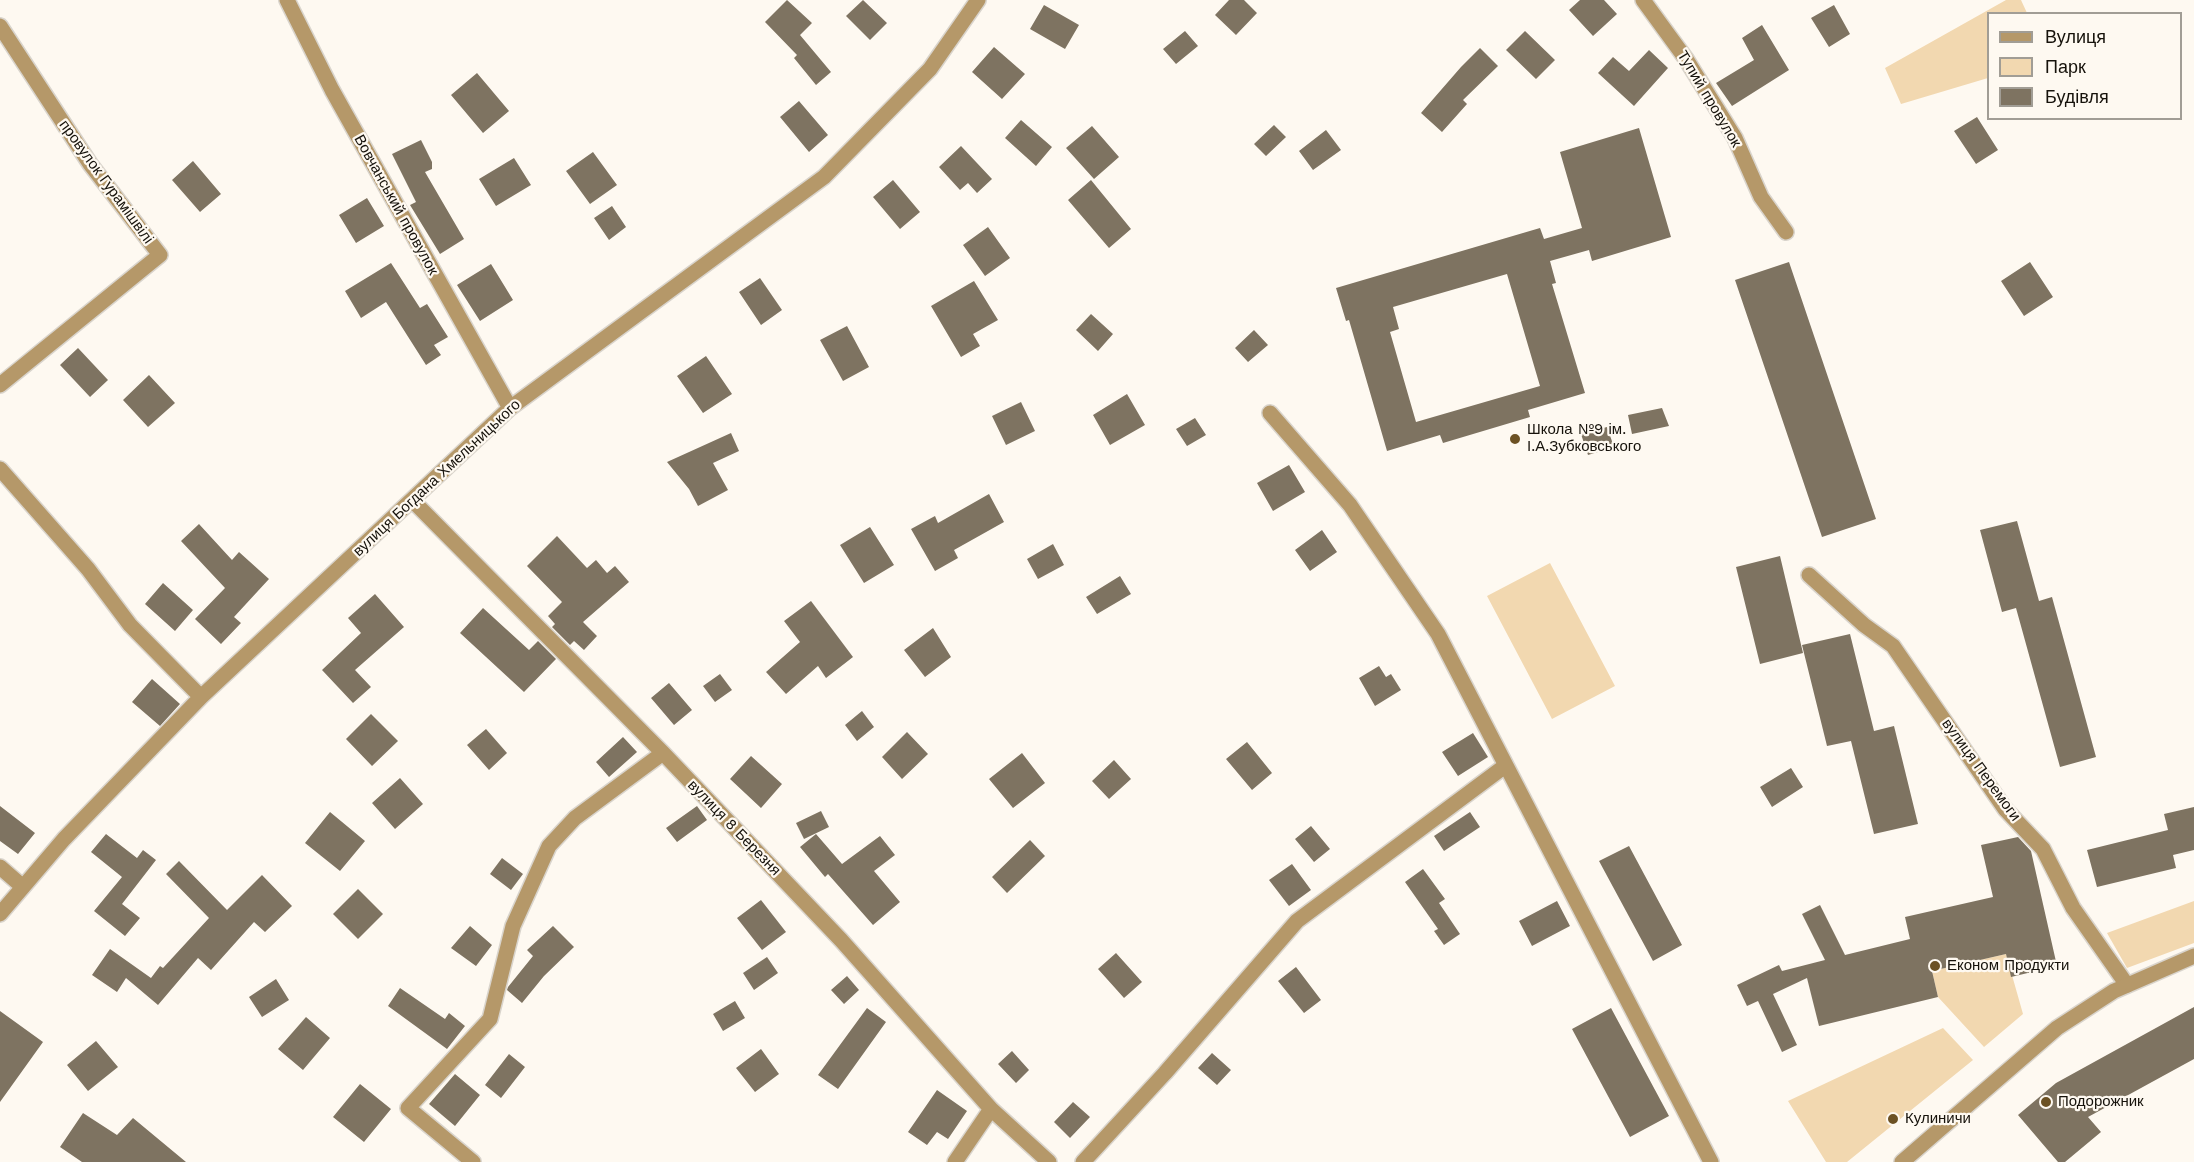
<!DOCTYPE html>
<html>
<head>
<meta charset="utf-8">
<style>
	body { margin:0 }
	#map { position:relative; width:2194px; height:1162px; overflow:hidden; background:#fef9f1; font-family:"Work Sans",sans-serif }
	canvas { display:block }
	.legend { position:absolute; left:1987px; top:12px; width:195px; height:108px; box-sizing:border-box; background:#fef9f1; border:2px solid #a19d95; margin:0; padding:8px 10px; list-style:none; font-size:18px; color:#16120b }
	.legend li { display:flex; align-items:center; gap:12px; height:30px }
	.legend b { width:30px; border:2px solid #a19d95 }
</style>
</head>
<body>
<div id="map">
<canvas width="2194" height="1162"></canvas>
<ul class="legend">
<li><b style="height:8px;background:#b59869"></b>Вулиця</li>
<li><b style="height:16px;background:#f2d8b0"></b>Парк</li>
<li><b style="height:16px;background:#7e7361"></b>Будівля</li>
</ul>
</div>
<script>
const ctx = document.querySelector('canvas').getContext('2d');
ctx.lineJoin = 'round';
function paint(path, color) {
  ctx.fillStyle = color;
  ctx.fill(path, 'evenodd');
}
function trace(path, color, width, dash) {
  ctx.strokeStyle = color;
  ctx.lineWidth = width;
  ctx.lineCap = dash ? 'butt' : 'round';
  ctx.setLineDash(dash || []);
  ctx.stroke(path);
}
function write(font, color, halo, rows, align = 'center') {
  ctx.font = font + ' "Work Sans",sans-serif';
  ctx.lineWidth = 4.5;
  ctx.setLineDash([]);
  ctx.textBaseline = 'middle';
  ctx.strokeStyle = halo;
  ctx.fillStyle = color;
  for (const [text, x, y, turn = 0] of rows) {
    ctx.save();
    ctx.translate(x, y);
    ctx.rotate((+turn || 0) * Math.PI / 180);
    ctx.textAlign = isNaN(turn) ? turn : align;
    if (halo) ctx.strokeText(text, 0, 0);
    ctx.fillText(text, 0, 0);
    ctx.restore();
  }
}
paint(new Path2D(`
	M2006,0H2021L2027,13L1988,14V78L1901,104L1885,68Z
	M1550,563L1615,686L1552,719L1487,596Z
	M2194,901V943L2127,968L2107,933Z
	M2006,954L2023,1014L1984,1047L1938,997L1932,971Z
	M1943,1028L1973,1060L1847,1162H1826L1788,1101Z`), '#f2d8b0');
paint(new Path2D(`
	M787,0L812,23L800,35L831,72L816,85L794,58L797,55L765,22Z
	M863,0L887,23L870,40L846,16Z
	M1229,0H1244L1257,13L1236,35L1215,15Z
	M1580,0H1604L1617,14L1593,36L1569,10Z
	M1044,5L1079,25L1065,49L1030,29Z
	M1834,5L1850,34L1829,47L1811,18Z
	M1762,25L1789,70L1732,106L1716,83L1754,60L1742,38Z
	M1185,31L1198,46L1176,64L1163,49Z
	M1525,31L1555,60L1536,79L1506,50Z
	M994,47L1025,74L1002,99L972,72Z
	M1480,48L1498,66L1463,100L1467,104L1442,132L1421,113L1461,67Z
	M1649,50L1668,68L1634,106L1598,73L1613,57L1629,71Z
	M477,73L509,111L483,133L451,95Z
	M799,101L828,135L809,152L780,117Z
	M1977,117L1998,150L1976,164L1954,131Z
	M1021,120L1052,147L1036,166L1005,138Z
	M1274,125L1286,137L1266,156L1254,144Z
	M1092,126L1119,157L1094,179L1066,148Z
	M1639,128L1671,237L1592,261L1589,250L1550,261L1556,283L1552,284L1585,393L1528,410L1530,417L1443,443L1440,435L1387,451L1349,320L1346,321L1336,288L1540,228L1544,239L1582,228L1560,152ZM1507,274L1540,386L1416,422L1390,332L1399,329L1393,307Z
	M1326,130L1341,150L1313,170L1299,151Z
	M421,140L432,162V169L425,172L464,239L440,254L410,205L416,202L392,154Z
	M961,146L992,179L977,193L968,183L960,190L939,167Z
	M593,152L617,185L590,204L566,171Z
	M514,158L531,185L496,206L479,179Z
	M193,161L221,194L200,212L172,180Z
	M893,180L920,212L900,229L873,197Z
	M1091,180L1131,229L1109,248L1068,200Z
	M367,198L384,226L356,243L339,215Z
	M612,206L626,227L609,240L594,218Z
	M988,227L1010,258L985,276L963,245Z
	M1789,262L1876,519L1822,537L1735,280Z
	M2030,262L2053,297L2024,316L2001,281Z
	M391,263L420,308L427,304L448,337L434,345L441,355L426,365L386,302L361,318L345,291Z
	M491,264L513,300L480,321L457,285Z
	M760,278L782,310L761,325L739,292Z
	M974,281L998,320L973,334L980,346L961,357L931,306Z
	M1091,314L1113,334L1098,351L1076,330Z
	M847,326L869,367L843,381L820,340Z
	M1254,330L1268,345L1248,362L1235,348Z
	M78,348L108,380L90,397L60,365Z
	M706,356L732,394L703,413L677,376Z
	M149,375L175,403L148,427L123,400Z
	M1127,394L1145,425L1110,445L1093,415Z
	M1021,402L1035,431L1006,445L992,416Z
	M1662,408L1669,426L1632,434L1628,415Z
	M1195,418L1206,435L1187,446L1176,429Z
	M1607,427L1614,447L1588,455L1581,434Z
	M731,433L739,451L713,463L728,490L698,506L689,489L667,462Z
	M1289,465L1305,492L1273,511L1257,483Z
	M989,494L1004,522L954,550L958,558L935,571L911,529L935,516L938,523Z
	M2017,521L2039,601L2052,597L2096,757L2060,767L2016,608L2002,612L1980,530Z
	M199,524L232,560L239,552L269,579L234,617L241,623L221,644L195,619L225,588L181,541Z
	M870,527L894,565L864,583L840,545Z
	M1322,530L1337,552L1310,571L1295,550Z
	M557,536L587,568L596,560L607,573L615,566L629,582L583,622L597,636L584,650L574,641L570,645L552,627L555,624L548,616L562,602L527,566Z
	M1053,544L1064,565L1038,579L1027,559Z
	M1780,556L1803,653L1760,664L1736,567Z
	M1120,576L1131,594L1097,614L1086,597Z
	M163,583L193,610L175,631L145,604Z
	M375,594L404,627L355,670L371,687L353,703L322,670L361,633L348,618Z
	M811,601L853,657L826,678L818,666L786,694L766,672L800,642L784,621Z
	M483,608L529,650L538,641L556,659L524,692L460,633Z
	M933,628L951,657L925,677L904,650Z
	M1850,634L1874,731L1894,726L1918,824L1874,834L1851,741L1827,746L1802,645Z
	M1379,666L1386,677L1391,674L1401,690L1375,706L1359,678Z
	M720,674L732,690L715,702L703,686Z
	M152,679L180,704L160,726L132,702Z
	M669,683L692,710L674,725L651,698Z
	M862,711L874,727L857,741L845,725Z
	M371,714L398,741L372,766L346,739Z
	M486,729L507,753L489,770L467,745Z
	M907,732L928,754L902,779L882,757Z
	M1473,733L1488,757L1458,776L1442,752Z
	M623,737L637,752L609,777L596,762Z
	M1247,742L1272,773L1252,790L1226,759Z
	M1022,753L1045,783L1013,808L989,779Z
	M751,756L782,784L761,808L730,779Z
	M1114,760L1131,779L1109,799L1092,781Z
	M1791,768L1803,787L1772,807L1760,787Z
	M400,778L423,804L395,829L372,803Z
	M0,806L35,833L18,854L0,841Z
	M697,806L707,820L677,842L666,828Z
	M2194,807V850L2173,855L2176,868L2097,887L2087,850L2168,830L2164,814Z
	M821,811L829,827L804,839L796,823Z
	M330,812L365,841L340,871L305,843Z
	M1470,812L1480,827L1444,851L1434,836Z
	M1311,826L1330,849L1314,862L1295,839Z
	M106,834L137,858L143,850L156,860L122,904L140,918L125,936L94,911L122,877L91,852Z
	M816,834L842,864L880,836L895,855L874,871L900,902L873,925L828,874L825,877L800,847Z
	M2018,837L2031,851L2057,966L2011,977L2006,954L1932,971L1938,997L1819,1026L1807,978L1773,994L1797,1045L1782,1052L1758,1001L1747,1006L1737,985L1779,965L1782,971L1825,960L1802,914L1820,905L1845,955L1910,939L1905,917L1993,897L1981,845Z
	M1030,840L1045,856L1007,893L992,877Z
	M1629,846L1682,945L1653,961L1599,861Z
	M502,858L523,874L511,890L490,874Z
	M179,861L227,910L262,875L292,906L265,932L254,922L211,970L198,958L158,1005L126,978L117,992L92,975L110,949L151,978L160,966L163,968L209,918L166,874Z
	M1292,864L1311,890L1289,906L1269,880Z
	M1423,869L1445,899L1439,903L1460,934L1444,945L1434,931L1438,929L1405,882Z
	M358,889L383,914L358,939L333,914Z
	M761,900L786,932L762,950L737,918Z
	M1557,901L1570,926L1532,946L1519,921Z
	M470,926L492,945L476,966L451,948Z
	M553,926L574,947L544,976L522,1003L507,990L508,987L533,956L527,950Z
	M1116,953L1142,982L1124,998L1098,969Z
	M767,957L778,973L754,990L743,973Z
	M1296,967L1321,1000L1304,1013L1278,981Z
	M847,976L859,990L844,1004L831,990Z
	M276,979L289,1000L262,1017L249,997Z
	M400,988L445,1019L449,1013L465,1026L447,1049L388,1006Z
	M735,1001L745,1018L723,1031L713,1014Z
	M2194,1007V1059L2088,1117L2101,1132L2065,1162H2058L2018,1115L2056,1083Z
	M867,1008L886,1022L838,1089L818,1075Z
	M1611,1008L1669,1116L1630,1137L1572,1029Z
	M0,1011L43,1042L0,1102Z
	M306,1017L330,1038L303,1070L278,1049Z
	M96,1041L118,1067L88,1091L67,1065Z
	M761,1049L779,1074L755,1092L736,1068Z
	M1012,1051L1029,1070L1016,1083L998,1064Z
	M1212,1053L1231,1070L1217,1085L1198,1068Z
	M509,1054L525,1067L501,1098L485,1085Z
	M455,1074L480,1095L455,1126L429,1104Z
	M360,1084L391,1109L364,1142L333,1117Z
	M937,1090L967,1111L948,1139L937,1132L927,1145L908,1132Z
	M1073,1102L1090,1117L1070,1138L1054,1122Z
	M83,1113L117,1135L133,1118L186,1162H82L60,1147Z`), '#7e7361');
const minor = new Path2D(`
	M287,0L332,90L510,408
	M1643,0L1686,59L1735,138L1761,197L1786,232
	M0,26L90,164L160,255L0,385
	M1270,413L1350,505L1438,634L1711,1162
	M0,469L88,569L130,625L201,697
	M412,500L663,753L841,940L991,1109L1049,1162
	M1809,575L1864,625L1893,646L2005,809L2043,849L2073,908L2127,985
	M0,867L23,887
	M0,914L64,839L201,697L510,408L824,177L930,69L978,0
	M473,1162L408,1108L490,1019L513,926L549,846L575,818L663,753
	M955,1162L991,1109
	M1083,1162L1165,1073L1297,921L1505,766`);
const tertiary = new Path2D(`
	M1902,1162L2057,1028L2114,991L2194,956`);
trace(minor, '#d9d4cc', 18);
trace(tertiary, '#d9d4cc', 18);
trace(minor, '#b59869', 15);
trace(tertiary, '#b59869', 15);
for (const [x, y, r, color] of [
	[1515,439,6,"#6c5123"],
	[1935,966,6,"#6c5123"],
	[2046,1102,6,"#6c5123"],
	[1893,1119,6,"#6c5123"]
]) {
  const dot = new Path2D();
  dot.arc(x, y, r, 0, 2 * Math.PI);
  ctx.fillStyle = color;
  ctx.fill(dot);
  trace(dot, '#fef9f1', 2);
}
write('15px', '#16120b', '#fef9f1', [
	["Тупий провулок",1709,99,59],
	["провулок Гурамішвілі",106,182,54],
	["Вовчанський провулок",396,205,61],
	["вулиця Богдана Хмельницького",437,478,-43],
	["вулиця Перемоги",1981,770,54],
	["вулиця 8 Березня",734,828,46]
]);
write('15px', '#16120b', '#fef9f1', [
	["Школа №9 ім.",1527,430],
	["І.А.Зубковського",1527,447],
	["Економ Продукти",1947,966],
	["Подорожник",2058,1102],
	["Кулиничи",1905,1119]
], 'left');
</script>
</body>
</html>
